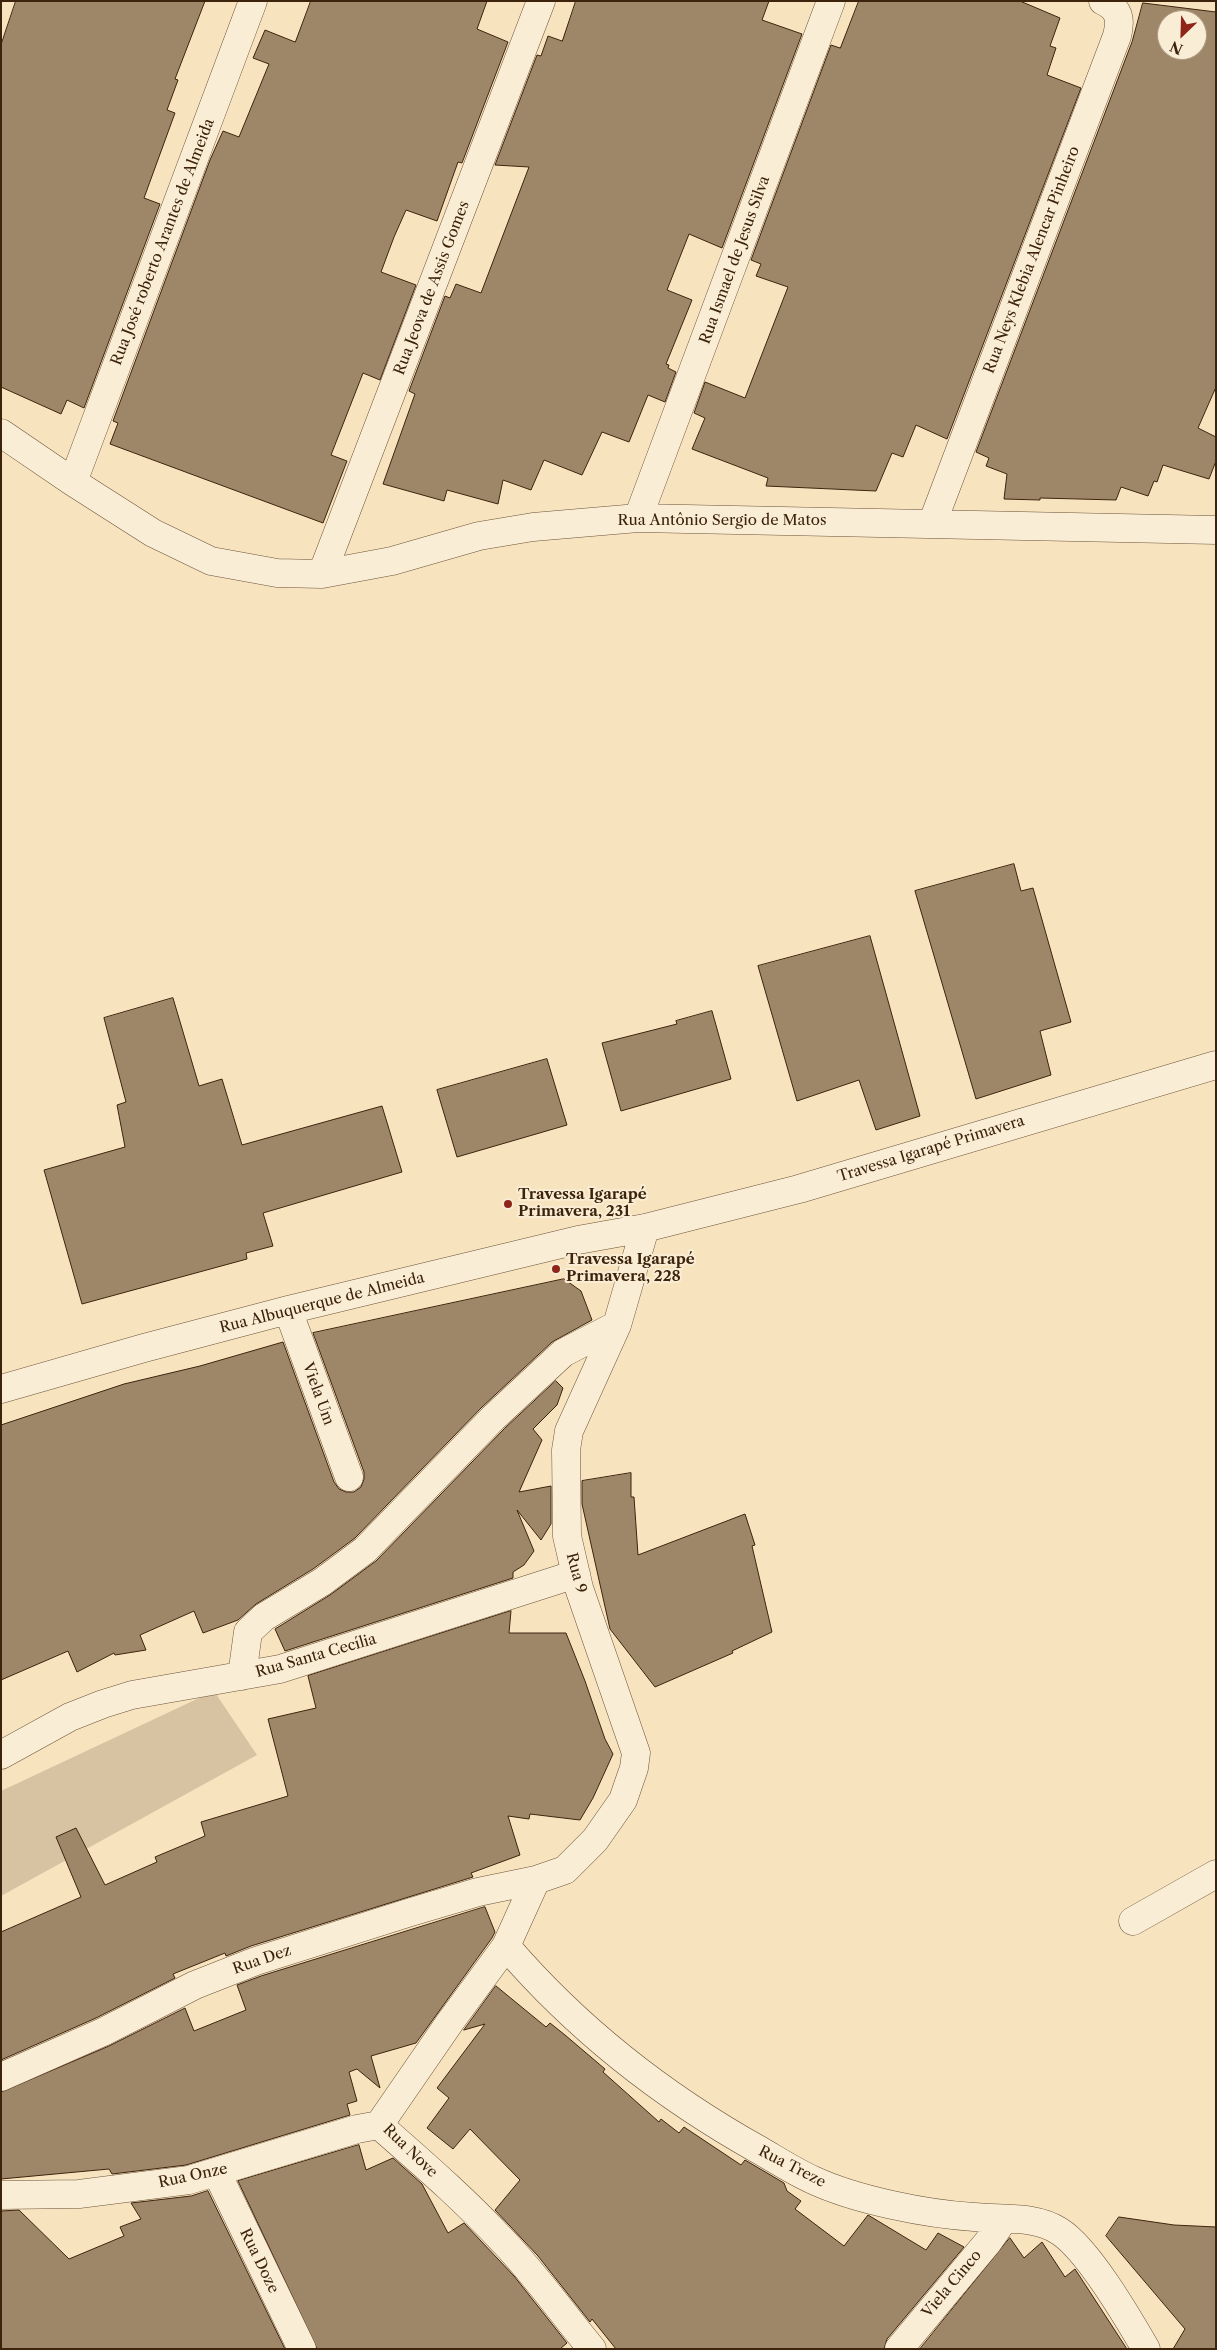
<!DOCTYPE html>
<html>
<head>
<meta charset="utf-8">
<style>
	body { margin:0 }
	#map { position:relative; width:1217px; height:2350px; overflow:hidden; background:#f7e4bf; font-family:"Libre Caslon Text",serif }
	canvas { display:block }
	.frame { position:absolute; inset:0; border:2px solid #3d230c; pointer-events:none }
	.north { position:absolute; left:1157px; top:10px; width:50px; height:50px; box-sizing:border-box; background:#faedd5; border:1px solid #ae9c85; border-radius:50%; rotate:204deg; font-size:14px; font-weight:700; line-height:20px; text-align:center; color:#3d230c }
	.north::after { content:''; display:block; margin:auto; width:18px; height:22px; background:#8f2418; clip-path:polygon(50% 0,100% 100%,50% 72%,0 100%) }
</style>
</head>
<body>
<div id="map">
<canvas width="1217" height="2350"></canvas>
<div class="frame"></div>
<div class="north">N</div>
</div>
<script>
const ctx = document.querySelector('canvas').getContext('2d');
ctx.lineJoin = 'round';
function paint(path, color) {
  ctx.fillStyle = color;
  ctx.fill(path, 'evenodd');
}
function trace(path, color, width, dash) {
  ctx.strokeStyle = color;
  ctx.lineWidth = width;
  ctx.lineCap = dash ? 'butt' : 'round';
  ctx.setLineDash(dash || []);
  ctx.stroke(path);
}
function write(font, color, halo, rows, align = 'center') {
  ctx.font = font + ' "Libre Caslon Text",serif';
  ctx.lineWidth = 4;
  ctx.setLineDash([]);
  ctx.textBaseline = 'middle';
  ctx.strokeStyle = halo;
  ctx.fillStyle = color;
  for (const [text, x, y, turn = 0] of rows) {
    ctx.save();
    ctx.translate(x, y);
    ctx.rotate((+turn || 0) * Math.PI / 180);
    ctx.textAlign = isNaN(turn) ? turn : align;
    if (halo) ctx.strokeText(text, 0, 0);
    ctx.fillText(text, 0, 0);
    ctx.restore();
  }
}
paint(new Path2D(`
	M214,1691L257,1755L1,1896V1791Z`), '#d7c3a1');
const building = new Path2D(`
	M16,1H205L175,79L178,80L167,110L175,113L144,198L160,204L84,408L67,400L61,414L1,387V45Z
	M311,1H487L477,29L508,42L462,163L458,162L437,221L406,210L394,237L381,272L416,285L380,380L363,373L331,455L347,461L323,523L110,444L118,423L113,421L210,160L223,131L239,137L269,64L253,58L265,30L295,42Z
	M576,1H769L762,20L802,34L722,248L689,234L667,290L692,300L666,364L669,365L668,368L676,372L665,402L648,395L629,442L602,432L582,475L544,460L531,490L503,480L498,504L447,490L444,501L383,484L415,394L409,391L445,296L450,298L456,284L481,293L529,167L495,165L537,55L541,56L548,36L562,41Z
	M859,1H1020L1060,18L1050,46L1056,48L1047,75L1081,88L947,439L916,425L903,457L892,453L876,491L766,486L768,478L692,449L705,418L694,413L705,382L745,398L788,287L756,276L761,264L751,260L831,45L840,48Z
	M1143,3L1216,12V387L1198,428L1216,437V461L1209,479L1163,465L1157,482L1154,481L1148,496L1121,487L1116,500L1040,498V500L1004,499L1007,474L986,466L989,458L976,452L1132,42ZM1167,20H1197V50H1167Z
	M1014,864L1021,891L1033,888L1071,1022L1040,1031L1051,1075L976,1099L915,891Z
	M870,936L920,1116L876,1130L859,1080L797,1101L758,966Z
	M173,998L199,1086L222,1079L242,1145L382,1106L402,1172L263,1213L273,1246L246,1253L247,1259L82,1304L44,1170L125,1147L117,1105L126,1102L104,1018Z
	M712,1011L731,1079L621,1111L602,1043L677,1024L676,1021Z
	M547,1059L567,1125L457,1157L437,1090Z
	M564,1279L581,1291L592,1320L552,1342L482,1407L355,1538L313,1569L256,1604L238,1620L203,1633L194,1611L140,1635L146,1650L115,1655L114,1653L77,1672L68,1651L1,1680V1425L124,1384L200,1366L283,1342L334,1482L339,1489L346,1492H354L361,1487L364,1479V1472L313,1333Z
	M556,1381L563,1388L557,1405L533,1429L542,1440L519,1492L551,1486V1524L541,1540L517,1510L534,1551L524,1565L513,1572V1578L285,1651L275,1629L330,1595L376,1561L504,1429Z
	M631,1473V1497H634L638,1555L745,1514L755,1545L752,1546L772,1632L732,1651L733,1653L655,1687L610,1629L582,1504V1481Z
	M511,1611L509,1633H566L585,1681L605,1739L613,1754L593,1798L580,1820L530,1814L529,1819L508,1816L520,1855L471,1873L473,1877L251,1946L226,1956L225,1953L173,1974L175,1978L96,2018L1,2060V1932L81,1897L56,1837L76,1828L105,1885L157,1862L155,1857L205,1836L201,1822L288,1796L268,1719L316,1708L308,1676Z
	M485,1907L495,1932L492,1938L416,2043L371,2056L380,2088L357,2069L349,2072L357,2101L347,2104L350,2115L186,2165L112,2174L109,2169L1,2179V2092L109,2046L185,2008L194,2031L246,2010L237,1985L261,1976Z
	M496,1986L546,2027L550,2023L565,2035L605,2069L603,2072L659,2122L661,2119L679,2133L684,2127L741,2165L745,2160L784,2183L787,2191L801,2201L795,2209L844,2246L868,2215L926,2250L938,2233L964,2247L887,2339L884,2349H616L592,2319L590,2322L538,2256L495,2210L520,2180L470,2129L453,2149L427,2128L449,2098L437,2088L485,2024L464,2030Z
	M359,2145L366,2170L393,2158L422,2184L448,2233L464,2223L514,2276L567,2343L560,2349H317L238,2181Z
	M208,2191L285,2349H1V2211L19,2210L69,2259L124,2236L120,2227L141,2219L131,2203L191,2196Z
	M1119,2217L1174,2225L1216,2227V2349H1173L1185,2329L1106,2236Z
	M1010,2238L1024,2258L1042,2242L1065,2277L1075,2269L1127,2349H920Z`);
paint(building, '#9e8769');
trace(building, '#3d230c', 1);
const minor = new Path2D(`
	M1,433L73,482L153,533L211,561L277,573L322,574L392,561L479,536L533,527L638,518L1216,530
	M73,482L253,1
	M638,518L831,1
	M932,524L1117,36C1121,20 1120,9 1103,1
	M322,574L541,1
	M288,1310L349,1477
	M1,1389L144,1348L288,1310L578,1240L645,1228L799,1189L1216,1065
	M242,1676L248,1632L264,1617L322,1582L365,1550L493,1418L563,1353L617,1325
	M1,1755L70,1717L103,1704L132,1695L280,1669L576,1574
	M536,1880L506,1946L450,2022L379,2125C421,2162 464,2199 502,2240C535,2274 562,2313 592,2349
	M1133,1921L1216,1874
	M506,1946C578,2030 664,2097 761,2151C778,2161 795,2172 813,2180C856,2200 926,2214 974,2217C1002,2220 1034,2215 1059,2231C1088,2249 1128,2318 1146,2349
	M1,2077L103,2032L195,1985L256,1961L411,1912L478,1892L536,1880L565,1870L595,1840L623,1800L634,1768L636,1753L579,1588L567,1536L566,1450L569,1431L617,1325L645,1228
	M217,2173L302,2349
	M1,2195L79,2194L189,2180L357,2129L379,2125
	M899,2349L988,2242L1004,2219`);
trace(minor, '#6c5339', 29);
trace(minor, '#faedd5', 28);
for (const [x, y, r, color] of [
	[508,1204,5,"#8f2418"],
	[556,1269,5,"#8f2418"]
]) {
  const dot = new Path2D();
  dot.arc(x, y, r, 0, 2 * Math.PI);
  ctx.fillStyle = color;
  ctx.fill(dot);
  trace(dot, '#faedd5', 2);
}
write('15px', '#3d230c', '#faedd5', [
	["Rua José roberto Arantes de Almeida",163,242,-69],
	["Rua Ismael de Jesus Silva",735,260,-70],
	["Rua Neys Klebia Alencar Pinheiro",1032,260,-69],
	["Rua Jeova de Assis Gomes",432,288,-69],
	["Rua Antônio Sergio de Matos",722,521],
	["Travessa Igarapé Primavera",931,1149,-17],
	["Rua Albuquerque de Almeida",322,1303,-14],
	["Viela Um",318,1394,70],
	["Rua 9",576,1573,75],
	["Rua Santa Cecília",316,1656,-16],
	["Rua Dez",262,1960,-19],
	["Rua Nove",410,2151,44],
	["Rua Treze",792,2167,27],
	["Rua Onze",193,2176,-12],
	["Rua Doze",259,2261,64],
	["Viela Cinco",952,2284,-50]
]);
write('bold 15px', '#3d230c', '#faedd5', [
	["Travessa Igarapé",518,1195],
	["Primavera, 231",518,1212],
	["Travessa Igarapé",566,1260],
	["Primavera, 228",566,1277]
], 'left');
</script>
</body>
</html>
